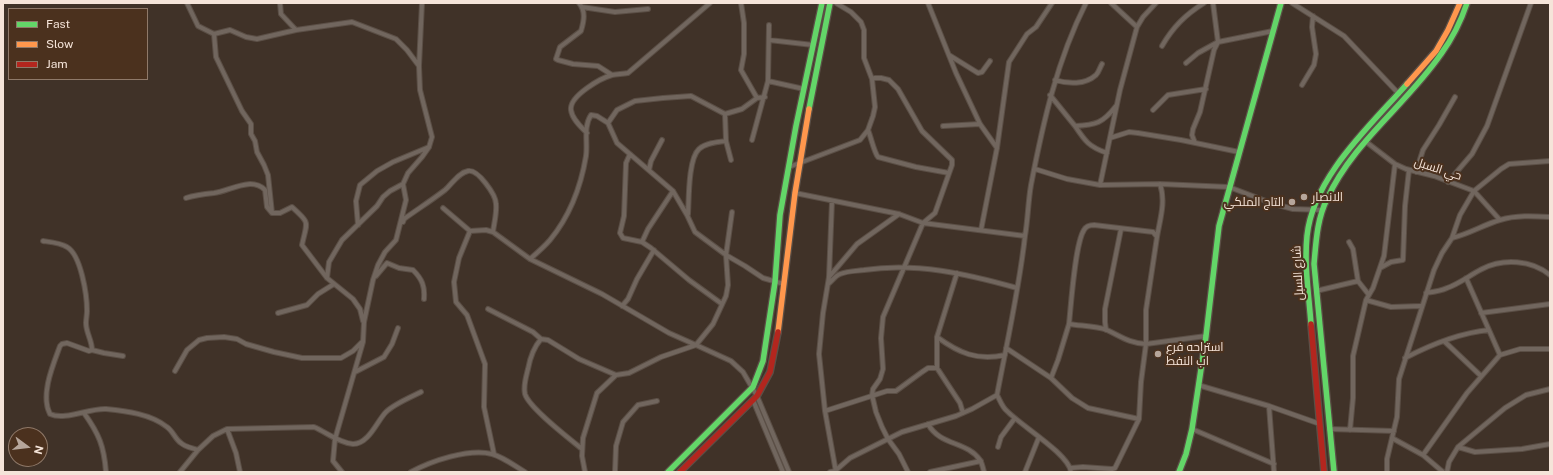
<!DOCTYPE html>
<html>
<head>
<meta charset="utf-8">
<style>
	body { margin:0 }
	#map { position:relative; width:1553px; height:475px; overflow:hidden; background:#403228; font-family:"Public Sans",sans-serif }
	canvas { display:block }
	.frame { position:absolute; inset:0; border:4px solid #f5e4d9; pointer-events:none }
	.legend { position:absolute; left:8px; top:8px; width:140px; height:72px; box-sizing:border-box; background:#4b311e; border:1px solid #8f7969; margin:0; padding:5px 7px; list-style:none; font-size:12px; color:#f5e4d9 }
	.legend li { display:flex; align-items:center; gap:8px; height:20px }
	.legend b { width:20px; border:1px solid #8f7969 }
	.north { position:absolute; left:8px; top:427px; width:40px; height:40px; box-sizing:border-box; background:#4b311e; border:1px solid #8f7969; border-radius:50%; rotate:105deg; font-size:11px; font-weight:700; line-height:16px; text-align:center; color:#f5e4d9 }
	.north::after { content:''; display:block; margin:auto; width:14px; height:18px; background:#b6a69b; clip-path:polygon(50% 0,100% 100%,50% 72%,0 100%) }
</style>
</head>
<body>
<div id="map">
<canvas width="1553" height="475"></canvas>
<div class="frame"></div>
<ul class="legend">
<li><b style="height:5px;background:#63d668"></b>Fast</li>
<li><b style="height:5px;background:#ff974d"></b>Slow</li>
<li><b style="height:5px;background:#b3261e"></b>Jam</li>
</ul>
<div class="north">N</div>
</div>
<script>
const ctx = document.querySelector('canvas').getContext('2d');
ctx.lineJoin = 'round';
function trace(path, color, width, dash) {
  ctx.strokeStyle = color;
  ctx.lineWidth = width;
  ctx.lineCap = dash ? 'butt' : 'round';
  ctx.setLineDash(dash || []);
  ctx.stroke(path);
}
function write(font, color, halo, rows, align = 'center') {
  ctx.font = font + ' "Public Sans",Cairo,sans-serif';
  ctx.lineWidth = 4;
  ctx.setLineDash([]);
  ctx.textBaseline = 'middle';
  ctx.strokeStyle = halo;
  ctx.fillStyle = color;
  for (const [text, x, y, turn = 0] of rows) {
    ctx.save();
    ctx.translate(x, y);
    ctx.rotate((+turn || 0) * Math.PI / 180);
    ctx.textAlign = isNaN(turn) ? turn : align;
    if (halo) ctx.strokeText(text, 0, 0);
    ctx.fillText(text, 0, 0);
    ctx.restore();
  }
}
const street = new Path2D(`
	M187,3L198,26L214,34L230,30L246,37L257,39L296,30L352,22L396,39L407,50L419,66
	M280,3L281,14L296,30
	M579,3C586,11 584,21 581,31L560,47L556,59L558,60L573,64L598,66L612,75
	M741,3L744,23V54L741,70L757,98
	M836,3L851,12L861,22L864,30V58L872,79
	M928,3L956,73L980,124L997,148
	M1111,3L1137,27
	M1292,3L1344,36L1399,94
	M582,7L615,12L648,9
	M214,34L216,57L242,111L251,124V134L255,141L257,152L264,165L268,175L272,213
	M769,40L813,45
	M1162,46C1173,27 1185,15 1204,3
	M949,55L978,73L982,72L990,61
	M1186,63L1198,53L1218,42L1213,3
	M1055,80C1068,84 1085,85 1096,75C1099,72 1100,67 1102,64
	M768,81L804,89
	M1302,85L1314,65L1316,54L1312,27L1313,16
	M1050,95L1075,126C1096,125 1103,123 1116,106
	M765,97L757,98L742,109L725,114L691,96L663,98L635,101L617,110L608,123L617,143L673,191L687,215L695,232L726,255L745,266L763,278L784,284
	M1153,110L1168,95L1206,89
	M725,114L726,141L731,160
	M943,126L980,124
	M1075,126C1085,141 1089,147 1107,153
	M868,130C871,137 874,152 878,157L916,167L949,173
	M587,133C581,127 572,119 571,110C569,96 601,78 612,75C618,74 623,74 628,73L710,3
	M1110,138L1129,132L1138,133L1181,140L1239,152
	M752,140L768,81L769,25
	M1365,141L1395,164L1406,169L1434,176L1474,191L1500,220
	M1195,143L1192,135L1193,129L1200,112L1214,50L1218,42L1273,31
	M630,154L626,163L624,216L620,233L623,238L642,242
	M789,167L860,140L868,130L873,116L875,107L872,79L875,78H881L889,80L898,89L922,131L952,160V165L935,213L923,223L883,317L881,338L883,369L880,379L873,389L872,395L876,412L882,427L888,439L899,454L908,472
	M1035,169L1067,179L1100,185L1160,184L1229,187L1271,203L1293,209L1322,210
	M649,170L651,161L662,140
	M1416,172L1423,150L1439,125L1455,97
	M1448,182L1472,154L1487,126L1531,3
	M1100,185L1120,90L1137,27L1143,17L1156,3
	M673,191L648,229L642,242L651,248L689,280L722,304
	M795,193L899,214L923,223L1025,236
	M186,198C195,195 204,194 214,193C230,191 251,176 265,190L267,207L272,213H280L292,207C311,224 307,221 302,245L327,278L353,299L360,309L363,321
	M832,201L829,277L823,313L819,354L825,411L836,472
	M443,208L470,231L459,258L454,282L456,302L467,315L485,364L484,407L494,454
	M688,214C689,200 688,159 699,149C706,143 717,142 726,141
	M403,222L404,219C418,209 432,200 445,190C452,184 458,173 468,171C478,169 496,195 496,204C497,213 494,223 493,232
	M358,225L356,201L360,185L377,171L393,162L429,147
	M981,230L997,148L1009,62L1027,34L1036,27L1052,3
	M470,231L486,230L493,232L530,259L602,294L669,333L696,345L713,324L726,296L728,285L726,255L732,212
	M1157,237C1160,219 1166,202 1160,184
	M1452,238C1469,234 1483,225 1500,220C1516,215 1533,216 1550,217
	M43,241C50,242 61,243 67,247C81,255 87,295 87,311C87,315 86,319 86,323C86,333 92,340 92,350L89,351L67,343L62,344L60,346C53,365 40,395 50,414C65,421 89,408 106,409C126,411 151,414 167,427C173,431 175,439 181,443C185,447 193,448 198,450
	M1349,242L1353,249L1358,281L1369,295
	M530,259C537,253 544,247 550,240C569,217 581,186 586,156C588,143 583,127 591,115L597,116L608,123
	M1380,268L1391,262L1403,260L1405,206L1409,170
	M957,273L937,337V368L960,403L963,413
	M376,276L387,263L399,268L413,270C422,279 425,286 424,299
	M829,277L857,244L899,214
	M327,278L329,262L342,240L377,206L383,197L390,191L403,184
	M1466,278L1500,355
	M828,284C832,281 835,276 840,274C847,271 856,271 864,270C916,262 967,274 1017,288
	M1316,291L1358,281
	M1426,293C1433,292 1441,291 1447,288C1459,284 1470,275 1482,269C1503,258 1532,260 1550,275
	M1366,300L1391,307L1421,306
	M622,306L628,299L637,279L654,250
	M488,309L533,332L541,339
	M278,313L307,305L318,294L334,284
	M1481,313L1550,304
	M1106,330L1105,322V309L1121,229
	M937,337C959,353 977,361 1005,355
	M1444,341L1481,376
	M1006,348L1051,378L1072,398L1088,408L1139,419L1141,382L1146,344V310L1157,237L1153,232L1094,225C1090,225 1086,226 1084,230C1075,243 1071,306 1069,324C1081,326 1096,326 1107,330C1122,337 1129,343 1146,344L1206,336
	M92,350L104,353L123,356
	M1405,358C1432,344 1459,333 1489,330
	M175,371L187,350L199,340L207,338L224,337L237,339L246,344L274,352L302,358H341L353,351L362,342
	M355,372L384,357L392,344L398,328
	M1051,378L1058,360L1069,324
	M1198,385L1269,406L1320,424
	M997,395C1000,400 1002,407 1007,411C1020,425 1069,454 1071,472
	M753,400L783,472
	M1269,406L1274,472
	M825,411L887,391H896L922,372L928,368H937
	M84,413C99,434 104,446 106,472
	M928,424C940,446 967,441 980,460C982,463 983,468 984,472
	M227,429L236,453L240,472
	M1192,429L1274,464
	M1329,429L1394,431
	M1350,430L1353,398V356L1366,300L1373,288L1384,256L1395,164
	M1392,438L1423,455L1443,472
	M998,447L1001,437L1015,418
	M1458,447L1475,452L1522,449L1550,444
	M582,449C570,439 529,408 525,394C523,386 526,377 528,369C530,358 534,347 541,339L548,340L579,359L616,375
	M1423,455L1467,393L1500,355L1520,349H1550
	M1071,468L1083,467L1112,469L1115,468L1139,419
	M180,472L198,450L213,436L227,429L314,427C326,432 339,443 353,444C369,444 377,421 386,412C394,404 411,397 421,392
	M342,472L333,461L335,439L363,342L364,322L373,280L378,265L385,252L396,240L406,200L403,184L408,173L422,157L429,147L432,137L420,90L419,66L422,3
	M411,472C431,461 469,448 492,454C503,457 515,466 525,472
	M585,472L582,456L583,438L597,393L616,375L629,373L661,357L696,345L731,361L743,372L757,396L789,472
	M615,472L616,446L623,422L638,405L657,401
	M830,472L835,471L850,458L902,432L956,416L972,409L997,395C1007,342 1019,290 1025,236C1028,219 1028,202 1031,185C1043,123 1057,60 1086,3
	M930,472L981,461
	M1025,472L1039,437
	M1387,472V459L1397,417L1399,379L1434,270L1442,253L1452,238L1460,215L1474,191L1501,169L1509,164L1550,161
	M1447,472L1449,462L1458,447L1505,408L1526,395L1550,389`);
const fast = new Path2D(`
	M809,109L830,3
	M1311,324C1309,295 1304,266 1307,236C1313,177 1370,126 1407,84
	M668,472L753,387L763,361L775,282L780,215L796,126L822,3
	M1179,472L1186,454L1192,429L1206,336L1219,226L1281,3
	M1334,472L1314,264C1316,242 1317,219 1327,199C1353,142 1406,105 1441,54C1452,39 1461,21 1467,3`);
const slow = new Path2D(`
	M1407,84L1436,51L1448,30L1460,3
	M778,332L795,193L809,109`);
const jam = new Path2D(`
	M1311,324L1324,472
	M680,472L757,396L770,372L778,332`);
trace(street, '#5b4f46', 6);
trace(fast, '#5b4f46', 8);
trace(slow, '#5b4f46', 8);
trace(jam, '#5b4f46', 8);
trace(street, '#71665e', 4);
trace(fast, '#63d668', 5.5);
trace(slow, '#ff974d', 5.5);
trace(jam, '#b3261e', 5.5);
for (const [x, y, r, color] of [
	[1304,197,4,"#b6a69b"],
	[1292,202,4,"#b6a69b"],
	[1158,354,4,"#b6a69b"]
]) {
  const dot = new Path2D();
  dot.arc(x, y, r, 0, 2 * Math.PI);
  ctx.fillStyle = color;
  ctx.fill(dot);
  trace(dot, '#4b311e', 1.5);
}
write('12px', '#f5e4d9', '#4b311e', [
	["حي السبل",1438,169,18],
	["شارع السبل",1298,273,-93]
]);
write('12px', '#f5e4d9', '#4b311e', [
	["الانصار",1312,197],
	["التاج الملكي",1284,202,"right"],
	["استراحه فرع",1166,347],
	["اب النفط",1166,361]
], 'left');
</script>
</body>
</html>
